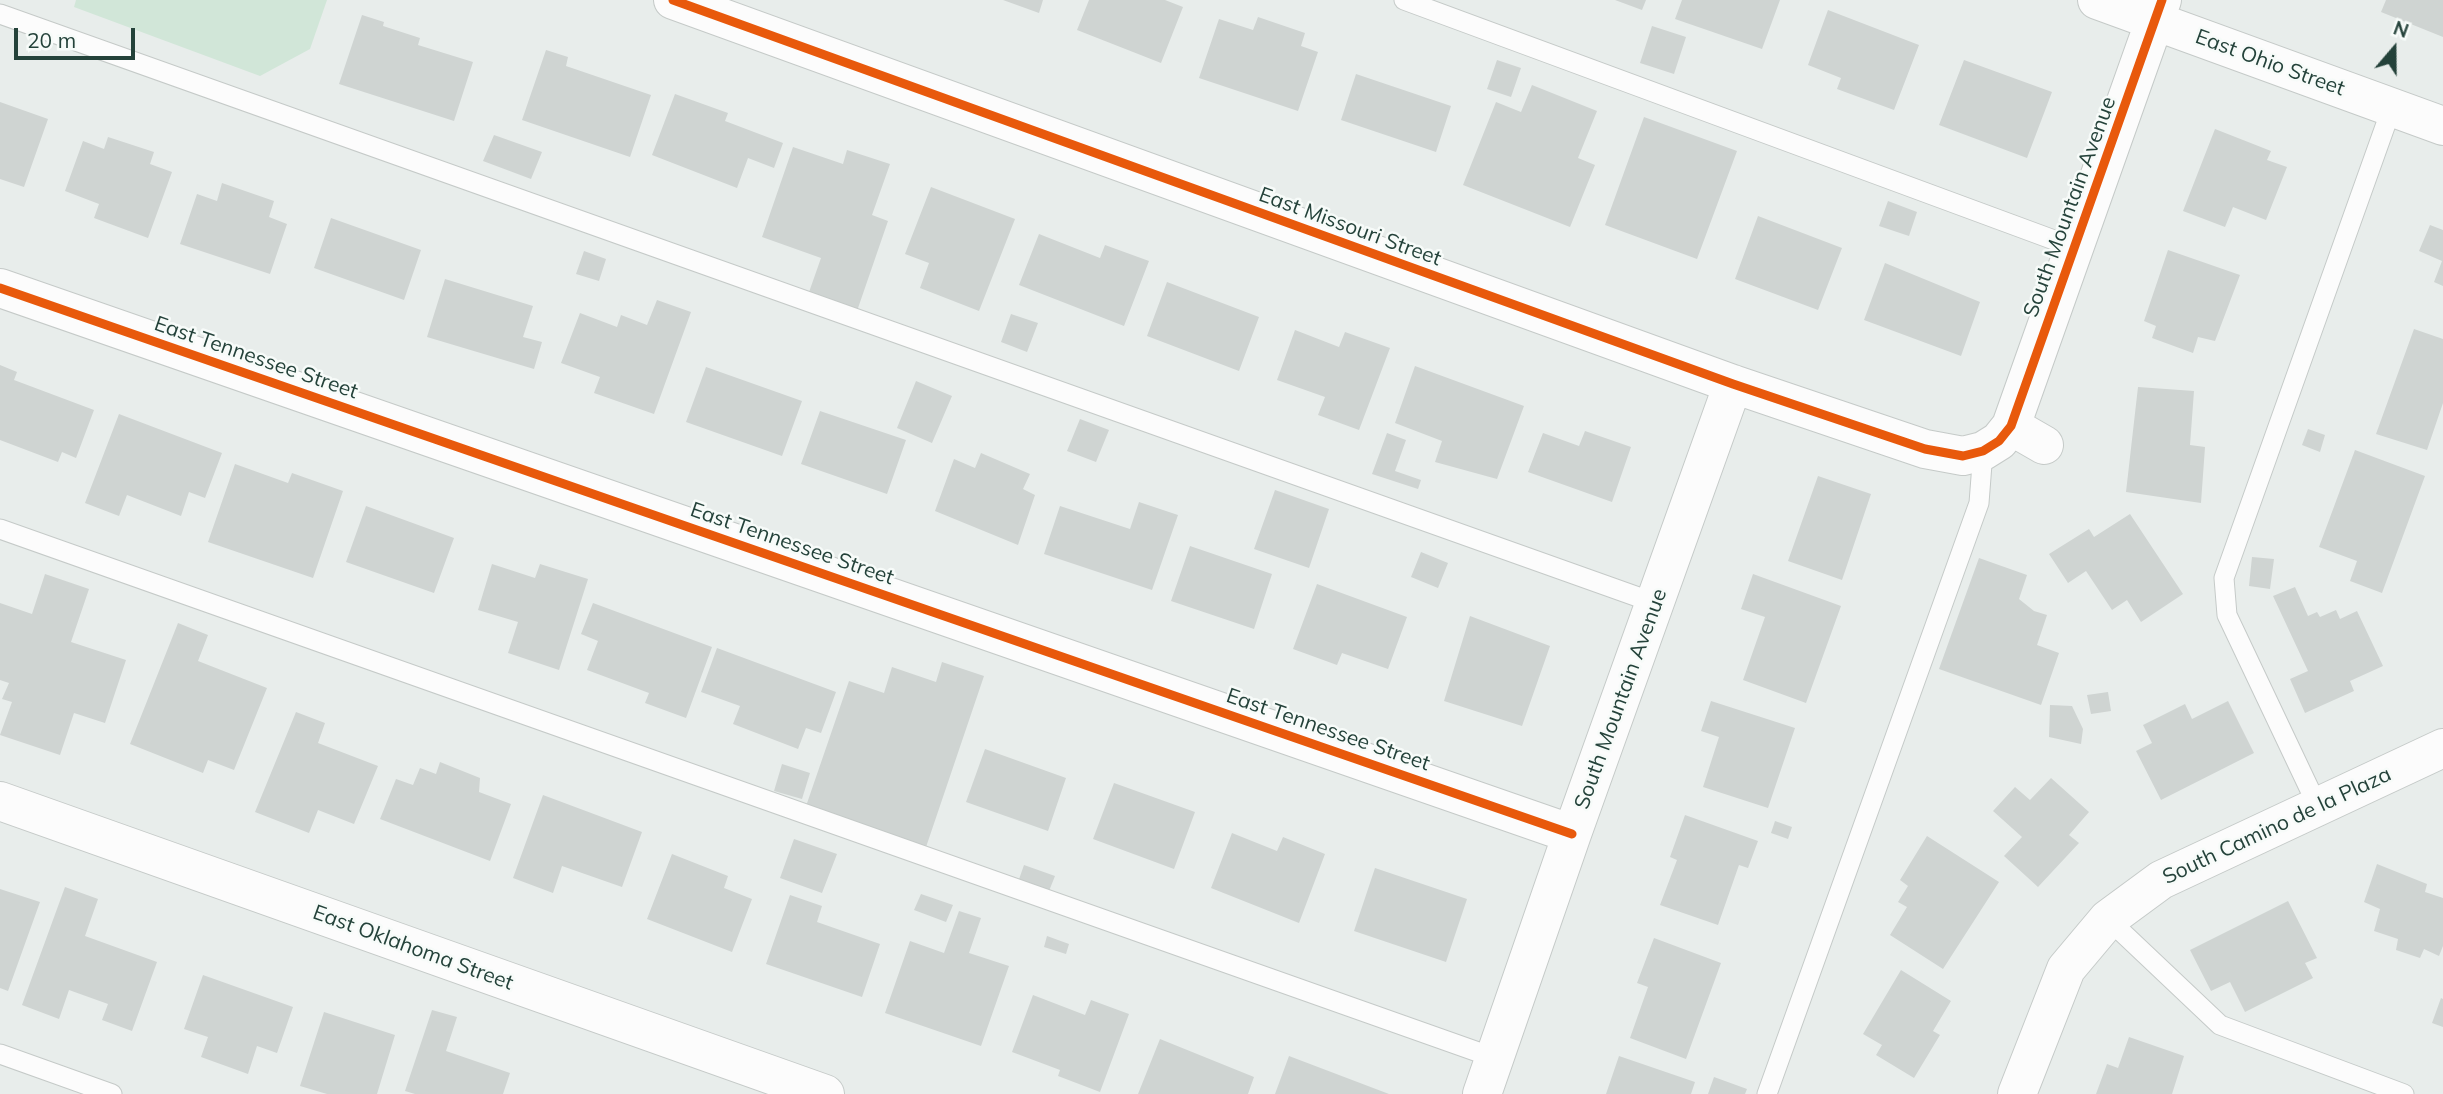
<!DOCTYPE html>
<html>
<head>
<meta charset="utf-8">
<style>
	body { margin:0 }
	#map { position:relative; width:2443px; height:1094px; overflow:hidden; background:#e8edeb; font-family:Mulish,sans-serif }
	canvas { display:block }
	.north { position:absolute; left:2359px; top:14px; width:70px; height:70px; -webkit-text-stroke:5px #f7fbf9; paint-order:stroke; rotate:20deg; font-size:19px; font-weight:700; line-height:28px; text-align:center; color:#24423a }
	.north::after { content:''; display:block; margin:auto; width:24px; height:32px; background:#24423a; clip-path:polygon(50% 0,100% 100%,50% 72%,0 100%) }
	.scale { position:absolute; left:14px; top:28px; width:121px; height:32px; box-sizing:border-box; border:4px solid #24423a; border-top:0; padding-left:9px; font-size:21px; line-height:24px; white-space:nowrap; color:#24423a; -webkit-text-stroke:5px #f7fbf9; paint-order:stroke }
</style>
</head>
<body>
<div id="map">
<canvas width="2443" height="1094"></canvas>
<div class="north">N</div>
<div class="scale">20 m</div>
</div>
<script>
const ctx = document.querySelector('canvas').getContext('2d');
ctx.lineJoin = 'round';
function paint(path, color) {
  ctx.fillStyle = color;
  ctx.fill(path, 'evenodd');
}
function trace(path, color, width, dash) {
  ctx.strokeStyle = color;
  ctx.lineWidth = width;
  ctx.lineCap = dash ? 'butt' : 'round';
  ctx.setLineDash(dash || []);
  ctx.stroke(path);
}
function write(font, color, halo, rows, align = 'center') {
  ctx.font = font + ' Mulish,sans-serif';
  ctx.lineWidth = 5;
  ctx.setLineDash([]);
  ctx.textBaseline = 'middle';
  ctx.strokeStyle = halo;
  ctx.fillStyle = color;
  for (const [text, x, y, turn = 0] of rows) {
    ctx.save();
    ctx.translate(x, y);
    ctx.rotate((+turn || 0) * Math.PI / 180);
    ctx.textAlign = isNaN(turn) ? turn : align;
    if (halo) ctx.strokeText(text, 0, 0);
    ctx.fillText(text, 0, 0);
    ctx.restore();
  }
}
paint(new Path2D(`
	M76,0H327L310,49L260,76L74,7Z`), '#d1e6d8');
paint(new Path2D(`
	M1003,0H1043L1039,13Z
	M1089,0H1165L1183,7L1161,63L1077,30Z
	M1615,0H1646L1642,10Z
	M1682,0H1780L1762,49L1675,19Z
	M2386,0H2443V37L2381,12Z
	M1828,10L1919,45L1894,110L1837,89L1841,78L1808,65Z
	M362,15L384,22L383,26L420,38L418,45L473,62L454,121L339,84Z
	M1258,17L1305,33L1301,46L1318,52L1298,111L1199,78L1219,19L1253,30Z
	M1652,26L1686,37L1674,74L1640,63Z
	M546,50L568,57L566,66L651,95L630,157L522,120Z
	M1497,60L1521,68L1511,97L1487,89Z
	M1964,60L2052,92L2027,158L1939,125Z
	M1356,74L1451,106L1436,152L1341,120Z
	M1532,85L1597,111L1578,158L1595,165L1570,227L1463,185L1496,102L1521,112Z
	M675,94L728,113L725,121L783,143L774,168L748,158L737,188L652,155Z
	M0,102L48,119L24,187L0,179Z
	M1644,117L1737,151L1697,259L1605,225Z
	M2215,129L2271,151L2267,160L2287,167L2266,220L2233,207L2225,227L2183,211Z
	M494,135L542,152L531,179L483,161Z
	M108,137L154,152L150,164L172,172L148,238L94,218L99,204L65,191L83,141L104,149Z
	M793,147L843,164L847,150L890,164L872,215L888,221L857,311L808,295L821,258L762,237Z
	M222,183L274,201L269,217L287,224L270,274L180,244L197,194L217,201Z
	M931,187L1015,219L979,311L920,288L929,263L905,254Z
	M1888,201L1917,212L1909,236L1879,226Z
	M1758,216L1842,248L1818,310L1735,279Z
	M331,218L421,250L404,300L314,268Z
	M2430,225L2443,230V286L2434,282L2442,261L2419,251Z
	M1039,234L1100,258L1105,245L1149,261L1124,326L1019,285Z
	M2168,250L2240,275L2215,341L2198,337L2193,353L2152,338L2156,326L2144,321Z
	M584,251L606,259L599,281L576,274Z
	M1885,263L1980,302L1961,356L1864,320Z
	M445,279L533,306L523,337L542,342L534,369L427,337Z
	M1167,282L1259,317L1239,371L1147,336Z
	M657,300L691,312L654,414L594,393L600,377L561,363L580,313L617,327L621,315L647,325Z
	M1011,314L1038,323L1027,352L1001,342Z
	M2414,329L2443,339V403L2427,450L2376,434Z
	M1295,330L1339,347L1345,332L1390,348L1359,430L1318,415L1325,397L1277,380Z
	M0,365L17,372L14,380L94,410L76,458L62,452L58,462L0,440Z
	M1415,366L1524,406L1497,479L1435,462L1442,441L1395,423Z
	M706,367L802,401L782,456L686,422Z
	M916,381L952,396L932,443L897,428Z
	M2138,387L2194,391L2190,445L2205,447L2201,503L2126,492Z
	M820,411L906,440L887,494L801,464Z
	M119,414L222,453L205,498L189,492L181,516L127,495L119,516L85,503Z
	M1080,419L1109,430L1096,462L1067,451Z
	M2308,429L2325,435L2320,452L2302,445Z
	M1585,431L1631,447L1612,502L1528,472L1543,433L1579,446Z
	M1387,433L1406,440L1395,471L1421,480L1418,489L1372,474Z
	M2355,450L2425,476L2382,593L2350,581L2357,561L2319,547Z
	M981,453L1030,474L1023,489L1035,495L1018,545L935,511L954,459L975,468Z
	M235,464L288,483L292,473L343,491L313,578L208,542Z
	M1818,476L1871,494L1842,580L1788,561Z
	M1275,490L1329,509L1309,568L1254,549Z
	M1139,502L1178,515L1152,590L1044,554L1060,506L1130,529Z
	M366,506L454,538L434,593L346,562Z
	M2130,514L2183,594L2141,622L2127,600L2112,610L2086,571L2068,583L2049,554L2089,529L2094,537Z
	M1190,546L1272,574L1254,629L1171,601Z
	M1421,552L1448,563L1438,588L1411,577Z
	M2252,557L2274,559L2270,589L2249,586Z
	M1979,558L2027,575L2019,599L2034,611L2047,615L2037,645L2059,653L2041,705L1939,669Z
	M492,564L535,578L540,564L588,579L559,670L508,653L518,622L478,610Z
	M45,574L89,589L71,642L126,660L105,723L74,713L60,755L0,735L12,702L2,699L9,683L0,680V603L32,614Z
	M1753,574L1841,606L1806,703L1743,680L1765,617L1741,609Z
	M1317,584L1407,617L1388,669L1342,653L1337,665L1293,649Z
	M2295,587L2308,616L2317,612L2320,617L2336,610L2340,619L2357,611L2383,666L2350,681L2354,691L2305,713L2290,679L2308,671L2273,596Z
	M593,603L712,647L686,718L645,703L649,693L587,670L598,641L581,634Z
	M1470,616L1550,646L1522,726L1444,701Z
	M178,623L208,635L198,661L267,688L234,770L208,760L203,773L130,744Z
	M717,648L836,692L821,733L806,728L798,749L733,724L740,706L701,692Z
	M942,662L984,676L924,853L804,812L849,681L884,693L892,667L936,682Z
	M2108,692L2111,711L2091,714L2087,695Z
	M1711,701L1795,728L1768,808L1703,787L1719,737L1701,731Z
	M2228,701L2254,753L2161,800L2136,751L2152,743L2143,725L2185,704L2192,719Z
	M2050,705L2072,706L2083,729L2081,744L2049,737Z
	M296,712L325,723L318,743L378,766L354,824L318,810L309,833L255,812Z
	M985,749L1066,778L1048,831L966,802Z
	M440,762L480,778L479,792L511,804L490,861L380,819L396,779L413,785L420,768L436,774Z
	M782,764L810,773L802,799L774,791Z
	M2051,778L2089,812L2069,835L2079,843L2038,887L2004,856L2022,837L1993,811L2015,787L2030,800Z
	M1114,783L1195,812L1174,869L1093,839Z
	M543,795L642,832L622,887L562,866L553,893L513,878Z
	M1685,815L1758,841L1748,868L1739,865L1718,925L1660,905L1677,860L1670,857Z
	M1775,821L1792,827L1788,839L1771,833Z
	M1232,833L1277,851L1283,837L1325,854L1299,923L1211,888Z
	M1927,836L1999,882L1943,969L1890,935L1907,907L1898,902L1908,886L1900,880Z
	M794,839L837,854L822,893L780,878Z
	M672,854L728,876L724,888L752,899L732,952L647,919Z
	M2377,864L2427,884L2425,892L2443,898V946L2439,956L2424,949L2420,958L2396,950L2398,939L2374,931L2380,909L2364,902Z
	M1024,865L1055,876L1047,896L1017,885Z
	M1375,868L1467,899L1446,962L1354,931Z
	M65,887L98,899L85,936L157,962L132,1031L102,1020L108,1004L69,990L59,1019L22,1005Z
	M0,889L40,902L8,991L0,988Z
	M921,894L953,905L946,922L914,910Z
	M790,895L822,906L817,922L880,944L862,997L766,964Z
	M2288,901L2317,958L2305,963L2313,978L2245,1012L2230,982L2211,991L2190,950Z
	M959,911L981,918L969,953L1009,966L981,1046L885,1013L910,941L944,953Z
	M1047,936L1069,944L1066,954L1044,947Z
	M1654,938L1721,963L1686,1059L1630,1038L1648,987L1637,983Z
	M1901,970L1951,1001L1933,1031L1940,1035L1914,1078L1876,1055L1882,1045L1863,1034Z
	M203,975L293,1007L277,1053L257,1046L248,1074L201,1057L208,1037L184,1029Z
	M1033,995L1085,1015L1091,1000L1129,1014L1100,1092L1058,1076L1060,1070L1012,1052Z
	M2441,998L2443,999V1027L2432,1023Z
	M432,1010L457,1017L446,1051L510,1073L503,1094H415L405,1091Z
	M324,1012L395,1035L377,1094H327L300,1086Z
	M2129,1037L2184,1056L2172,1094H2096L2107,1064L2118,1068Z
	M1160,1039L1254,1077L1248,1094H1138Z
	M1289,1056L1389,1094H1275Z
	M1619,1056L1695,1082L1691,1094H1606Z
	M1714,1077L1747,1089L1745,1094H1708Z`), '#cfd4d2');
const service = new Path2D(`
	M1404,0L2073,247
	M0,14L1655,603
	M0,529L1495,1058
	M2318,807L2227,615L2224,578L2392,107
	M2108,919L2220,1025L2404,1094
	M0,1054L112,1094
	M1767,1094L1979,503L1983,451`);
const minor = new Path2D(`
	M673,0L1733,384L1925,449L1963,456L1983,451L1999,441L2011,426L2162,0
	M2097,0L2443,126
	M0,288L1572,834
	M2011,426L2044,445
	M0,801L825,1094
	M1482,1094L1572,834L1733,384
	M2017,1094L2066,969L2108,919L2161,880L2443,748`);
trace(service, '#c5cac8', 21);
trace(minor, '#c5cac8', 40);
trace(service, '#fcfcfc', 19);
trace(minor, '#fcfcfc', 38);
trace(new Path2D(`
	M673,0L1733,384L1925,449L1963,456L1983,451L1999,441L2011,426L2162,0
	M0,288L1572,834`), '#e8590c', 9);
write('21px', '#24423a', '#f7fbf9', [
	["East Ohio Street",2270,63,20],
	["South Mountain Avenue",2070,207,-70],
	["East Missouri Street",1350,227,20],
	["East Tennessee Street",256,358,19],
	["East Tennessee Street",792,544,19],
	["South Mountain Avenue",1621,699,-70],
	["East Tennessee Street",1328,730,19],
	["South Camino de la Plaza",2277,826,-25],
	["East Oklahoma Street",413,948,20]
]);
</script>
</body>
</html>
